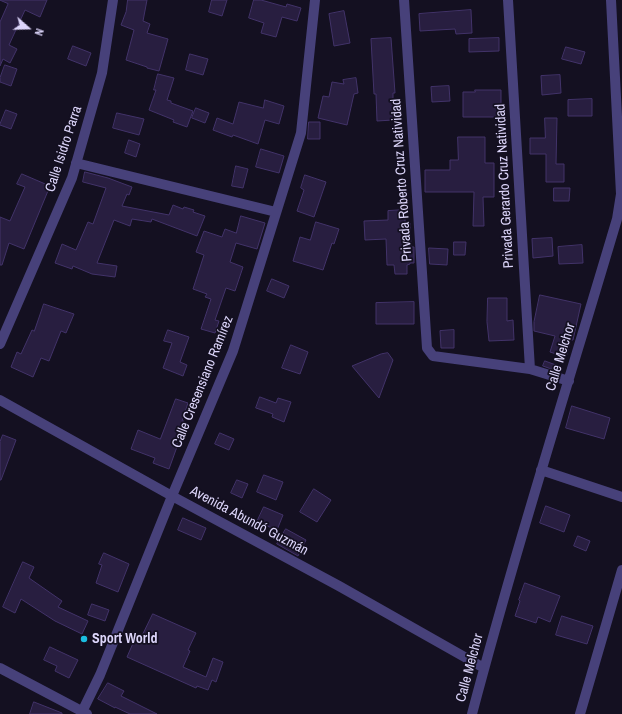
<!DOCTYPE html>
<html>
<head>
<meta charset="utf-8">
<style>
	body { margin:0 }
	#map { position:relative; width:622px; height:714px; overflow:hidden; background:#141021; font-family:"Archivo Narrow",sans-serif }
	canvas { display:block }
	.north { position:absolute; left:8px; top:8px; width:40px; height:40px; -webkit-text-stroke:3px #141021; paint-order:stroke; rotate:110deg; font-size:11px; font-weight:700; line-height:16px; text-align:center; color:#dcd5fa }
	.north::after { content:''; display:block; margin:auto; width:14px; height:18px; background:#dcd5fa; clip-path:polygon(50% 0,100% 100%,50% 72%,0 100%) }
</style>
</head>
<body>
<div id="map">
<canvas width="622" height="714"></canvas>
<div class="north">N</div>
</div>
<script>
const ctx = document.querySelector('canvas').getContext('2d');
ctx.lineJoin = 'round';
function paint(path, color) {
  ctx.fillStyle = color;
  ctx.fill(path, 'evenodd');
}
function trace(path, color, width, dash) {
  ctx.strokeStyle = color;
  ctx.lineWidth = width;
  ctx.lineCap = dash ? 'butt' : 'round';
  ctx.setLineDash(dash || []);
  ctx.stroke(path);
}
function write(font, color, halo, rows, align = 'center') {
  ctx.font = font + ' "Archivo Narrow",sans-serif';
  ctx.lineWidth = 3.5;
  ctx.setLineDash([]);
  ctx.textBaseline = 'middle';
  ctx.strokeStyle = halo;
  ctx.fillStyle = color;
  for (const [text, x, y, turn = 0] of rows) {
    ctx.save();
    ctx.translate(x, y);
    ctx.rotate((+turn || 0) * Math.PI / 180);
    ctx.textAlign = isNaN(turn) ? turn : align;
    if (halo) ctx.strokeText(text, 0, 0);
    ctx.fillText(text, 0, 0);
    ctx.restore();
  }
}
const building = new Path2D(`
	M0,0H47L40,17L25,10L9,45L17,49L10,63L3,59L0,66V22L8,4Z
	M128,0H147L143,21L150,24L147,33L168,39L159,71L147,68V67L126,60L134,30L121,25L126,12Z
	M212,0H227L222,16L209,12Z
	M254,0H261L286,7L287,4L301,8L297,21L282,17L276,37L261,33L264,23L249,18Z
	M471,10L472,33L456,34L455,29L420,31L419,14Z
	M344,11L350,43L334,46L329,14Z
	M391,38L395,93H393V120L377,121L376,94H374L371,39Z
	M499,38V51L469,52V39Z
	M73,46L91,53L86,66L68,59Z
	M566,47L585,52L581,64L562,59Z
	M190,54L208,59L203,75L186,70Z
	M5,65L17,69L11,86L0,82V78Z
	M158,74L174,78L167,100L171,101V103L193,111L187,127L173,122L174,120L149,110L156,90H154Z
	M560,75L561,93L542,95L541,76Z
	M356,78L358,93L354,94L347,125L318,118L323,96L329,97L332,82L344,84L343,80Z
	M449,86L450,101L432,102L431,87Z
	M475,90H501V117H463V92H475Z
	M592,99V116H568V100Z
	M265,100L284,106L279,124L265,120L258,144L233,135L232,137L213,130L217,118L233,124L239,102L263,108Z
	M196,108L209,113L205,123L192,118Z
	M6,110L17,114L11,129L0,125Z
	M117,113L144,119L139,135L113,128Z
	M545,118H557L556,164H564V182H546V154H530V138H545Z
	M309,122H320V139H308Z
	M458,137H485V163H494V197H483L484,226H473L474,192H425V170H450V160H458Z
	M129,140L140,144L136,157L125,153Z
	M261,149L284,156L279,173L256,167Z
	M236,166L248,169L243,188L232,186Z
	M85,172L108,178L132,187L129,195L127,194L122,206L169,215L173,205L183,209L184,207L194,210L193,212L205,216L197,236L152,219L151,222L132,219L130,226L114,220L97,263L117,266L115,277L92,274L73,266L72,269L55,263L62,244L76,250L88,222L93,224L106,188L83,182Z
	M22,174L50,186L24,249L9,243L2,265H0V217L10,221L25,187L17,184Z
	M305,175L326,182L314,217L297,211L304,190L301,188Z
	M554,188H570L569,201H554Z
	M405,210V223H410L411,247H414V263H410V264L407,265V274H395L394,265H387L386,239L365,240L364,221L388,220V211Z
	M241,216L265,223L257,249L236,243L230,262L243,267L235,291L226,288L215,320L219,321L215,333L201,329L211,299L205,297L207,294L193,289L204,255L196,252L204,231L222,237L225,229L236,233Z
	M316,222L339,229L334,244L332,243L323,270L293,261L300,237L310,240Z
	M552,238L553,256L533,258L532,239Z
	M454,242H466L465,255H454Z
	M582,245L583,263L559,264L558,247Z
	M429,248L448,249L447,265L430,264Z
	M272,279L289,286L284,298L267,291Z
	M540,295L581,304L573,340H571L566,357L550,352L555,336L534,331V322Z
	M488,298H507V321L513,320L514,340L489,341L487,322Z
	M414,302V324H376V303Z
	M44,304L74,314L66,333L61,331L49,361L41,358L33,377L11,367L17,352L21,354L32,330L34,331Z
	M168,330L189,337L180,362L187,365L183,376L163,368L172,343L164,341Z
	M454,330V348H441L440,331Z
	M291,345L308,352L300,374L282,368Z
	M388,353L393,360L379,398L352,366L381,354Z
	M545,361L556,365L554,370L543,366Z
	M260,397L276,403L278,398L291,402L284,422L272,417L273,414L256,408Z
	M176,399L188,403L182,421H184L174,443L178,444L169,469L153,463L155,458L131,449L138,430L160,439Z
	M572,406L610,418L604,439L566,428Z
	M220,433L234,439L229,450L215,444Z
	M3,435L16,440L1,480H0V442Z
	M264,475L283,482L276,500L257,492Z
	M237,480L248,484L242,498L231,493Z
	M314,489L331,500L317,522L300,512Z
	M546,506L570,515L564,532L540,523Z
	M264,507L283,515L277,530L257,522Z
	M183,518L206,528L201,540L178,530Z
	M286,529L306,540L298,556L277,544Z
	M578,536L590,541L586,551L574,546Z
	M104,553L129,564L118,592L96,583L102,565L99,564Z
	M23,562L34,567L29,578L62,601L58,607L88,621L82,634L55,621L21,599L15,613L3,607Z
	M525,583L560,596L550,622L538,617L536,623L515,616L520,601L519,600Z
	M92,604L109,610L105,621L88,615Z
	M153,614L196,633L188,650L190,651L183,667L206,677L213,658L223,662L216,682L212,680L208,690L197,686L196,688L127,657L134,641L138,643Z
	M562,616L593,626L587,644L556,635Z
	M50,647L78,660L69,678L55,671L57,666L44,660Z
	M108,683L124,691L121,696L157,714H130L115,707V708L98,699Z
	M34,702L62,713V714H30Z`);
paint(building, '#281e40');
trace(building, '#423369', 1);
trace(new Path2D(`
	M404,0L427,348L433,356L530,369L569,381
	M508,0L530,369
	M76,163L276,212
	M0,344L72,178L102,73L113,0
	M0,400L172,496L339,586L484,668
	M541,470L622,497
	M0,668L87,714
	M81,714L100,675L172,496L233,351L301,133L315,0
	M472,714C516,548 568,384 617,219L621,194L611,0
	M580,714L622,570`), '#47417a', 10);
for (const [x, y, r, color] of [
	[84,639,4,"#1bbde0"]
]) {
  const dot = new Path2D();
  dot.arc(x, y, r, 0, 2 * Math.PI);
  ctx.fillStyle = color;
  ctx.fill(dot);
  trace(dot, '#141021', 1.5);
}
write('14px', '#dcd5fa', '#141021', [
	["Calle Isidro Parra",64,149,-72],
	["Privada Roberto Cruz Natividad",402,180,-94],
	["Privada Gerardo Cruz Natividad",505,186,-93],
	["Calle Melchor",561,357,-73],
	["Calle Cresensiano Ramírez",203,382,-68],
	["Avenida Abundó Guzmán",249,521,28],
	["Calle Melchor",470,668,-75]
]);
write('bold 14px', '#dcd5fa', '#141021', [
	["Sport World",92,639]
], 'left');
</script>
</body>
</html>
